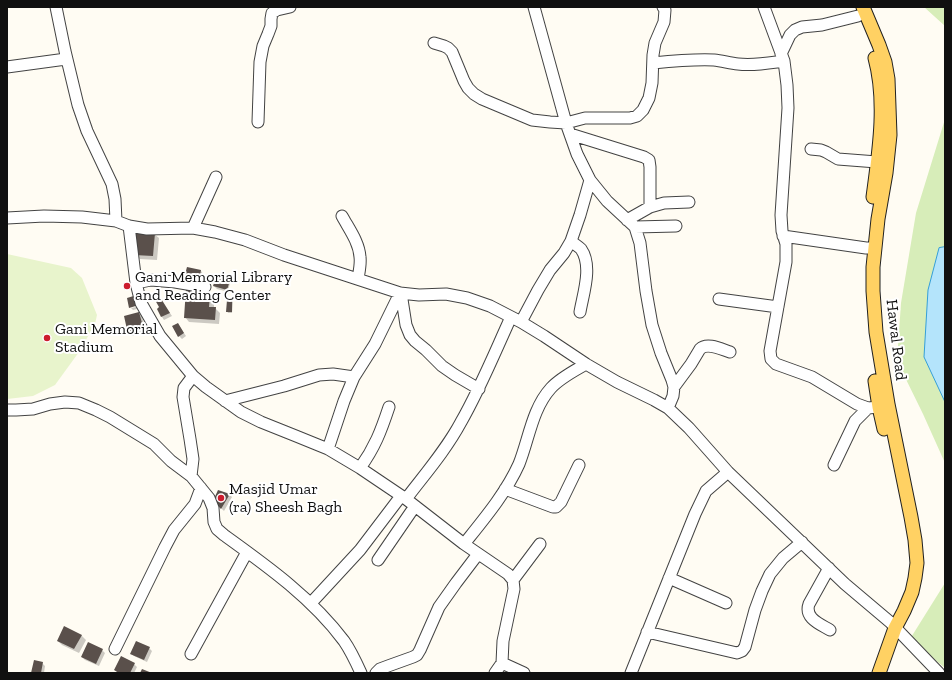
<!DOCTYPE html>
<html>
<head>
<meta charset="utf-8">
<style>
	body { margin:0 }
	#map { position:relative; width:952px; height:680px; overflow:hidden; background:#fffcf3; font-family:"Zilla Slab",serif }
	canvas { display:block }
	.frame { position:absolute; inset:0; border:8px solid #101010; pointer-events:none }
</style>
</head>
<body>
<div id="map">
<canvas width="952" height="680"></canvas>
<div class="frame"></div>
</div>
<script>
const ctx = document.querySelector('canvas').getContext('2d');
ctx.lineJoin = 'round';
function paint(path, color) {
  ctx.fillStyle = color;
  ctx.fill(path, 'evenodd');
}
function trace(path, color, width, dash) {
  ctx.strokeStyle = color;
  ctx.lineWidth = width;
  ctx.lineCap = dash ? 'butt' : 'round';
  ctx.setLineDash(dash || []);
  ctx.stroke(path);
}
function write(font, color, halo, rows, align = 'center') {
  ctx.font = font + ' "Zilla Slab",serif';
  ctx.lineWidth = 4;
  ctx.setLineDash([]);
  ctx.textBaseline = 'middle';
  ctx.strokeStyle = halo;
  ctx.fillStyle = color;
  for (const [text, x, y, turn = 0] of rows) {
    ctx.save();
    ctx.translate(x, y);
    ctx.rotate((+turn || 0) * Math.PI / 180);
    ctx.textAlign = isNaN(turn) ? turn : align;
    if (halo) ctx.strokeText(text, 0, 0);
    ctx.fillText(text, 0, 0);
    ctx.restore();
  }
}
paint(new Path2D(`
	M924,7H945V26Z
	M945,119V463L923,414L897,361L901,303L916,213Z
	M945,583V668L910,639Z`), '#d7edb9');
paint(new Path2D(`
	M7,254L71,268L82,278L97,315L95,324L79,352L55,385L33,396L7,399Z`), '#e8f4cc');
const water = new Path2D(`
	M945,247V402L924,357L928,290L939,248Z`);
paint(water, '#b4e4fb');
trace(water, '#359fd8', 1);
paint(new Path2D(`
	M154,234L159,238L157,260L140,259L135,255Z
	M201,271L203,274L201,283L188,280Z
	M230,278L231,279L228,291L225,290V291L217,289L214,286Z
	M201,291L205,295V296L210,297L214,301V308H215L220,313L219,324L189,322L185,317Z
	M160,298L172,316L164,320L162,317L158,309L160,308Z
	M232,301L233,302L232,313H228L227,311Z
	M141,306V308L133,310L131,308Z
	M139,313L142,316L146,333L132,336L129,333Z
	M178,324L186,336L182,339L179,336Z
	M230,495L232,497L224,511L214,501Z
	M81,635L86,640L79,653L62,645L58,641Z
	M149,648L152,651L147,662L134,656L131,653Z
	M102,650L105,653L99,666L85,660L82,657Z
	M42,663L45,666L44,673H32Z
	M134,664L137,667L134,673H118L115,670Z`), '#0003');
paint(new Path2D(`
	M136,232L155,233L153,256L134,255Z
	M187,267L201,270L199,281L184,278Z
	M217,274L231,277L227,290L213,286Z
	M186,288L201,290V295L210,296L209,307H216L215,320L184,318Z
	M137,295L139,305L129,308L127,298Z
	M160,297L170,313L161,317L157,309L159,307L155,300Z
	M227,300H232V312H226Z
	M139,312L144,330L128,334L124,316Z
	M178,323L184,333L178,337L172,326Z
	M218,490L230,494L221,509L213,501Z
	M64,626L82,635L74,649L57,641Z
	M136,641L150,647L144,660L130,654Z
	M88,642L103,649L96,664L81,657Z
	M121,656L135,663L130,673H119L114,670Z
	M34,660L43,662L41,673H31Z
	M142,669L152,673H140Z`), '#5a504b');
const minor = new Path2D(`
	M56,7L65,51L78,105L87,131L112,184L115,199L116,221
	M534,7L566,123L577,154L590,180L607,201L635,227L640,243L646,291L652,325L661,353L672,380L674,387L673,396L668,408
	M764,7L784,61L787,85L788,108L781,215L782,231L786,244V262L770,351L771,359L776,364L812,377L857,404L868,408L879,407L887,404
	M434,43L444,46L448,48L452,52L464,81L468,88L474,94L482,99L532,120L550,122L566,123L585,118H630L637,116L643,110L649,98L652,83L653,55L655,43L664,22L665,10L663,7
	M781,54L790,35L795,30L802,27L822,25L858,16
	M653,63C673,61 694,59 714,60C722,61 730,63 738,64C754,66 769,63 784,61
	M7,67L66,59
	M258,122L260,62L263,46L268,34L271,26V19L272,13L277,10L290,7
	M570,134L644,157L649,160L650,167V207
	M811,149L821,150L826,152L838,159L877,162
	M342,216C349,229 359,242 360,257C361,264 359,272 358,279
	M7,218L44,216L82,217L116,221L129,226L147,229L193,228L215,232L245,240L284,255L400,293L419,295L446,294L467,298L490,306L521,322L544,336L586,364L617,382L654,400L668,408L689,428L728,472L845,584L890,622L939,673
	M627,220L650,207L664,203L689,202
	M129,226L136,283L141,303L160,336L193,376L184,388L183,397L190,439L193,459L191,476
	M635,227L676,226
	M193,228L216,177
	M783,236L866,248H875
	M571,241C574,244 578,246 581,249C593,266 583,294 580,312
	M136,283L151,280L175,282L205,287
	M401,293L406,325L410,335L415,341L426,350L442,366L455,375L479,389
	M719,299L778,307
	M521,322L538,290L550,270L564,253L571,241L580,215L590,180
	M193,376L206,387L241,412L261,422L296,436L328,449L360,468L406,499L464,544L508,574L513,580L514,589L503,641L502,663L524,673
	M674,387L691,364L700,349C707,342 721,349 730,352
	M225,401L284,386L319,375L333,374L354,377
	M7,410H16L33,409L50,404L65,402L79,403L96,410L110,417L154,444L171,461L191,476L209,498L213,508L214,522L217,529L224,535C267,566 312,598 344,641C351,651 356,662 361,673
	M328,449L344,401L354,377L375,344L400,293
	M834,465L855,421L868,408
	M360,468C375,447 381,431 389,407
	M505,489L553,507H556L561,502L579,465
	M406,499C425,474 446,450 461,422C480,389 495,352 511,317
	M464,544C484,519 506,493 519,464C529,439 532,409 551,388C560,378 574,371 586,364
	M378,560L415,506
	M829,568L809,604C804,618 820,624 830,630
	M669,578L726,603
	M513,580L540,544
	M311,603L360,550L401,496
	M647,632L737,653L742,651L745,647L755,610L762,591L770,574L783,558L802,542
	M115,649L165,547L174,530L195,504L201,488
	M191,654L247,552
	M376,673L380,669L388,666L413,657L417,655L420,650L439,607L456,583L478,554
	M495,673L502,663
	M631,673L695,514L706,491L728,472`);
const major = new Path2D(`
	M863,7L879,45L885,62L888,79L890,135L886,173L878,219L873,267V291L876,332L888,404L911,517L915,540L917,563L915,578L912,592L904,611L895,628L879,673
	M873,197C879,152 887,102 875,58
	M875,381L879,407L884,429`);
trace(minor, '#434343', 13);
trace(major, '#212121', 15);
trace(minor, '#fff', 11);
trace(major, '#ffd163', 13);
for (const [x, y, r, color] of [
	[127,286,4,"#cc1c2d"],
	[47,338,4,"#cc1c2d"],
	[221,498,4,"#cc1c2d"]
]) {
  const dot = new Path2D();
  dot.arc(x, y, r, 0, 2 * Math.PI);
  ctx.fillStyle = color;
  ctx.fill(dot);
  trace(dot, '#fff', 1.5);
}
write('16px', '#101010', '#fff', [
	["Gani Memorial Library",135,277],
	["and Reading Center",135,295],
	["Gani Memorial",55,329],
	["Stadium",55,347],
	["Masjid Umar",229,489],
	["(ra) Sheesh Bagh",229,507]
], 'left');
write('16px', '#101010', '#fff', [
	["Hawal Road",896,340,83]
]);
</script>
</body>
</html>
